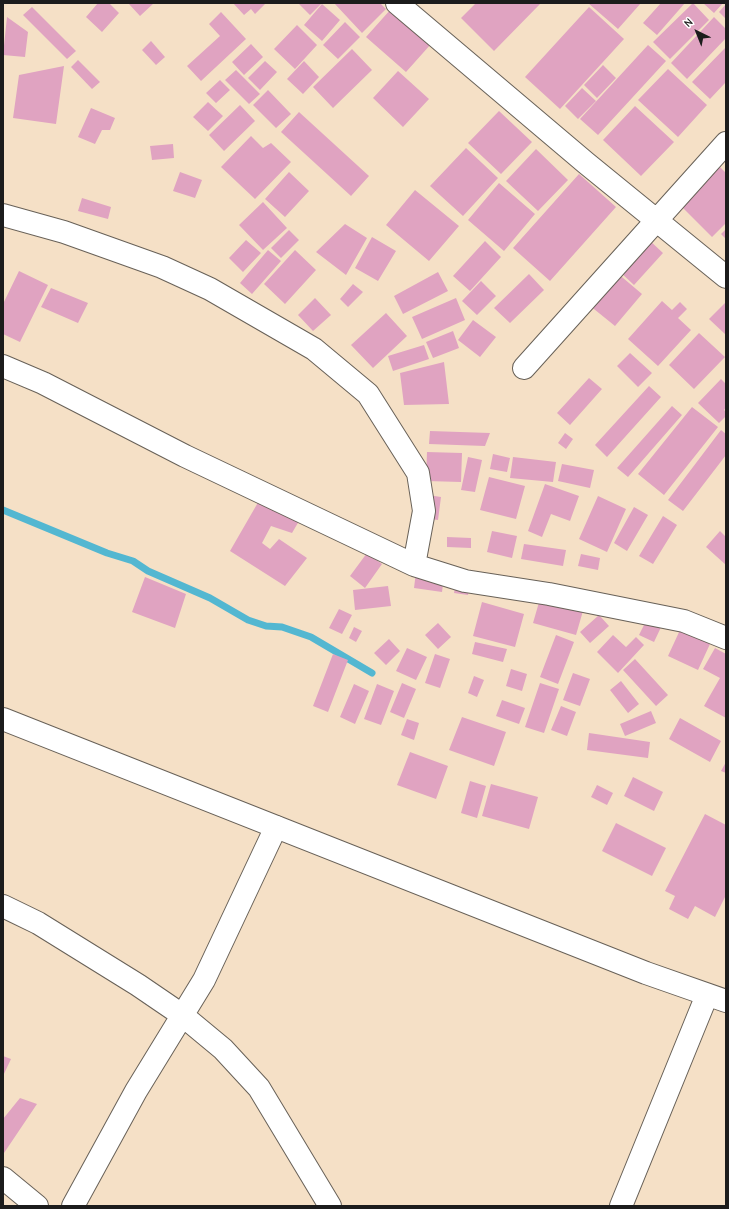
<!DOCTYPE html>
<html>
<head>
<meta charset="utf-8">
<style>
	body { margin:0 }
	#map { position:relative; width:729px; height:1209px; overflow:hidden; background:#f5e0c6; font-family:"Comic Neue",sans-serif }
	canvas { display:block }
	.frame { position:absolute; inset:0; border:4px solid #1c1c1c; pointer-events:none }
	.north { position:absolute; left:677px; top:12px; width:40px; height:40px; -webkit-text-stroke:3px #fff; paint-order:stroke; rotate:317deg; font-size:11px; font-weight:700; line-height:16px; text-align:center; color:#1c1c1c }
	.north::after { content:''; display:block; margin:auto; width:14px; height:18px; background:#1c1c1c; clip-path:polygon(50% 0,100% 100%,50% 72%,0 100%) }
</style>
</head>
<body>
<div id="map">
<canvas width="729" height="1209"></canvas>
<div class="frame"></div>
<div class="north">N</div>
</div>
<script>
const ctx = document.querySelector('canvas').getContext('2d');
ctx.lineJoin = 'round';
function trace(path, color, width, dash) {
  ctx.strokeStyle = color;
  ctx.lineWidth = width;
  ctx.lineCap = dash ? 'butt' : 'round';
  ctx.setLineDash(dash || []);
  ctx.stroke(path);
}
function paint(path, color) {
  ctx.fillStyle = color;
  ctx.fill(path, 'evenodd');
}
trace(new Path2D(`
	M3,510L107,553L133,561L148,571L210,598L248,620L266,626L282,627L311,637L372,673`), '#53b7d1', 7);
paint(new Path2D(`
	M98,3H109L119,13L102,32L86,17Z
	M128,3H154L140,16Z
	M233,3H266L255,14L251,9L244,15Z
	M298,3H322L310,15Z
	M334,3H380L386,9L362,33Z
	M476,3H502L503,4L504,3H541L494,51L461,18Z
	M588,3H641L618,29Z
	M661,3H685L657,35L643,23Z
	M693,3L709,20L670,59L653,42Z
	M703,3H723L714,13Z
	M322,4L340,20L322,41L304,25Z
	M726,4V19L719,12Z
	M32,7L76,51L67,59L23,15Z
	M589,7L624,39L560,109L525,77Z
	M391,9L431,44L406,72L366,37Z
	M221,12L246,39L201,81L187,66L220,36L209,24Z
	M7,17L28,32L25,57L3,55Z
	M714,17L726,29V38L687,79L671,63Z
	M345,22L360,37L338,59L323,45Z
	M297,25L317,45L295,69L274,49Z
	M151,41L165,57L156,65L142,50Z
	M251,44L263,57L244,75L232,62Z
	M648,45L666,61L598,135L580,119Z
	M726,47V82L710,99L692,82Z
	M352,49L372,70L333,108L313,87Z
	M78,60L100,82L92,89L71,67Z
	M265,61L277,72L260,90L248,78Z
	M304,61L319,77L303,94L287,79Z
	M603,65L616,78L597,98L584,85Z
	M64,66L56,124L13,118L19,75Z
	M668,69L707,105L678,137L638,100Z
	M236,70L260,94L249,104L225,80Z
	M398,71L429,99L403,127L373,98Z
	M220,80L230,90L216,103L206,93Z
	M582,88L596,101L578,119L565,106Z
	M268,90L291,114L276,128L253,105Z
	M208,102L223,116L208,131L193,117Z
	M240,105L255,121L224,151L209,135Z
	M635,106L674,142L641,176L603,140Z
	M91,108L115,118L110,130H102L95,144L78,137Z
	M499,111L532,142L501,174L468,143Z
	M299,112L369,176L351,196L281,132Z
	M251,136L263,148L271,143L291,162L255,199L221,167Z
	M173,144L174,158L152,160L150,146Z
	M466,148L498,178L463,216L430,186Z
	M536,149L568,180L538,211L506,181Z
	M717,164L726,173V223L712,237L678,203Z
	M180,172L202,180L195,198L173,191Z
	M289,172L309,191L285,217L265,199Z
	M579,174L616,207L550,281L513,248Z
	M499,183L535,214L504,251L468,220Z
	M415,190L459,226L429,261L386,225Z
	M82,198L111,207L108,219L78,211Z
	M263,202L287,228L263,250L239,225Z
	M345,224L367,238L346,275L316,252Z
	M726,229V239L721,234Z
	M289,230L299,240L281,258L271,248Z
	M372,237L396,251L378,281L355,268Z
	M648,239L663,253L634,285L619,271Z
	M246,240L261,253L243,272L229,258Z
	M485,241L501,257L470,291L453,276Z
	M268,250L281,261L252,294L240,283Z
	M295,250L316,270L285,304L264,284Z
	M19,271L48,285L20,342L3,334V304Z
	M438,272L448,291L403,314L394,296Z
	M616,272L642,294L615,326L589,305Z
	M529,274L544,290L510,323L494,308Z
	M481,281L496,296L477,315L462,301Z
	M353,284L363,292L348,307L340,299Z
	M51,288L88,303L78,323L41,307Z
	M315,298L331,315L313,331L298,315Z
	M456,298L465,320L422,339L412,317Z
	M662,301L672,310L680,302L687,309L678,318L691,330L658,366L628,339Z
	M726,302V335L709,319Z
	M386,313L407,336L373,368L351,345Z
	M473,320L496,337L480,357L458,340Z
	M453,331L459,348L433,358L426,342Z
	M699,333L725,357L694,389L669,365Z
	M424,345L429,359L393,371L388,356Z
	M630,353L652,373L638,387L617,366Z
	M444,362L449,404L404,405L400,373Z
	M589,378L602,389L570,425L557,413Z
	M721,379L726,384V407L724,410L726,412V416L719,423L698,403Z
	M649,386L661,397L607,457L595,445Z
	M672,406L682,415L628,477L617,468Z
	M692,407L718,427L664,495L638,474Z
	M721,430L726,434V455L683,511L668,500Z
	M430,431L490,433L485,446L429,444Z
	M565,433L573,439L566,449L558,443Z
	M427,452L462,453L461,482L426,481Z
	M493,454L510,458L507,472L490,469Z
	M468,457L482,460L475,492L461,490Z
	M513,457L556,462L553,482L510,478Z
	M562,464L594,470L590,488L558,481Z
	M489,477L525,486L516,519L480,510Z
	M545,484L579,496L570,521L551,514L542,537L528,531Z
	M428,495L441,497L438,520L424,518Z
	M598,496L626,509L607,552L579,539Z
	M260,499L302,516L292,533L271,526L262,543L270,549L279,539L307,558L285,586L230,551Z
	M634,507L648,515L627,551L614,543Z
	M663,516L677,525L653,564L639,556Z
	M492,531L517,536L512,558L487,552Z
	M720,531L726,537V565L706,547Z
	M447,537L471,538V548L447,547Z
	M524,544L566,550L563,566L521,559Z
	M367,553L382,564L365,588L350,576Z
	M581,554L600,558L598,570L578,566Z
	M416,572L444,576L442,592L414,588Z
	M145,577L186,594L175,628L132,612Z
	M456,583L470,585L468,595L454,593Z
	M544,585L587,597L576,635L533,623Z
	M388,586L391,606L355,610L353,590Z
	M482,602L524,614L515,647L473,636Z
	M339,609L352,615L342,634L329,628Z
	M599,615L609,626L590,643L580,632Z
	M648,617L663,623L654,642L639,635Z
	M438,623L451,637L438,649L425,635Z
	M354,627L362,631L356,642L349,638Z
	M680,630L710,644L698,670L668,656Z
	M556,635L574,642L558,684L540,677Z
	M613,635L626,647L636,637L644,645L618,673L597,652Z
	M389,639L400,651L386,665L374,653Z
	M475,642L507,649L503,662L472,654Z
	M407,648L427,657L416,680L396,671Z
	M715,648L726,654V718L704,706L720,678L703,669Z
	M333,654L348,660L328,712L313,706Z
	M435,654L450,659L440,688L425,683Z
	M635,659L668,695L656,706L623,670Z
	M511,669L527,674L522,691L506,686Z
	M573,673L590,679L580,706L563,700Z
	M474,676L484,680L477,697L468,693Z
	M621,681L639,704L628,713L610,690Z
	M402,683L416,689L404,718L390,712Z
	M540,683L559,689L544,733L525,727Z
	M354,684L369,691L355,724L340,717Z
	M377,684L394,691L381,725L364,719Z
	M502,700L525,708L519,724L496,716Z
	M561,706L576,712L567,736L551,730Z
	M651,711L656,723L625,736L620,724Z
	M462,717L506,732L494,766L449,750Z
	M680,718L721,741L710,762L669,739Z
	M407,719L419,723L414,740L401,735Z
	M589,733L650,742L648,758L587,750Z
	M410,752L448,766L436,799L397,785Z
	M726,762V773L721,771Z
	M633,777L663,792L654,811L624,796Z
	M470,781L486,786L477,818L461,813Z
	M491,784L538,797L529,829L482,816Z
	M597,785L613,793L607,805L591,797Z
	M705,814L726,825V895L715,917L695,906L688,919L669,909L675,896L665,891Z
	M616,823L666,848L652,876L602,851Z
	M3,1056L11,1059L3,1076Z
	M20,1098L37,1104L4,1153L3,1152V1119Z`), '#e0a3c1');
const minor = new Path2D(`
	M397,3L586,163L726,277
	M3,215L64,232L162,267L210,289L314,349L368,394L418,473L424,511L414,565
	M3,366L43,383L185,456L414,565L465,581L549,594L684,621L726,638
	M524,368L726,143
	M3,906L38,923L138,985L182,1015L223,1049L259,1088L330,1206
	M3,1178L37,1206
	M73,1206L136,1091L204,980L276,827
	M621,1206L707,995`);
const secondary = new Path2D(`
	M3,719L646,973L726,1001`);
trace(minor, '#686158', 24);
trace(secondary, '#686158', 24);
trace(minor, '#fff', 22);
trace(secondary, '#fff', 22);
</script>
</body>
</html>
